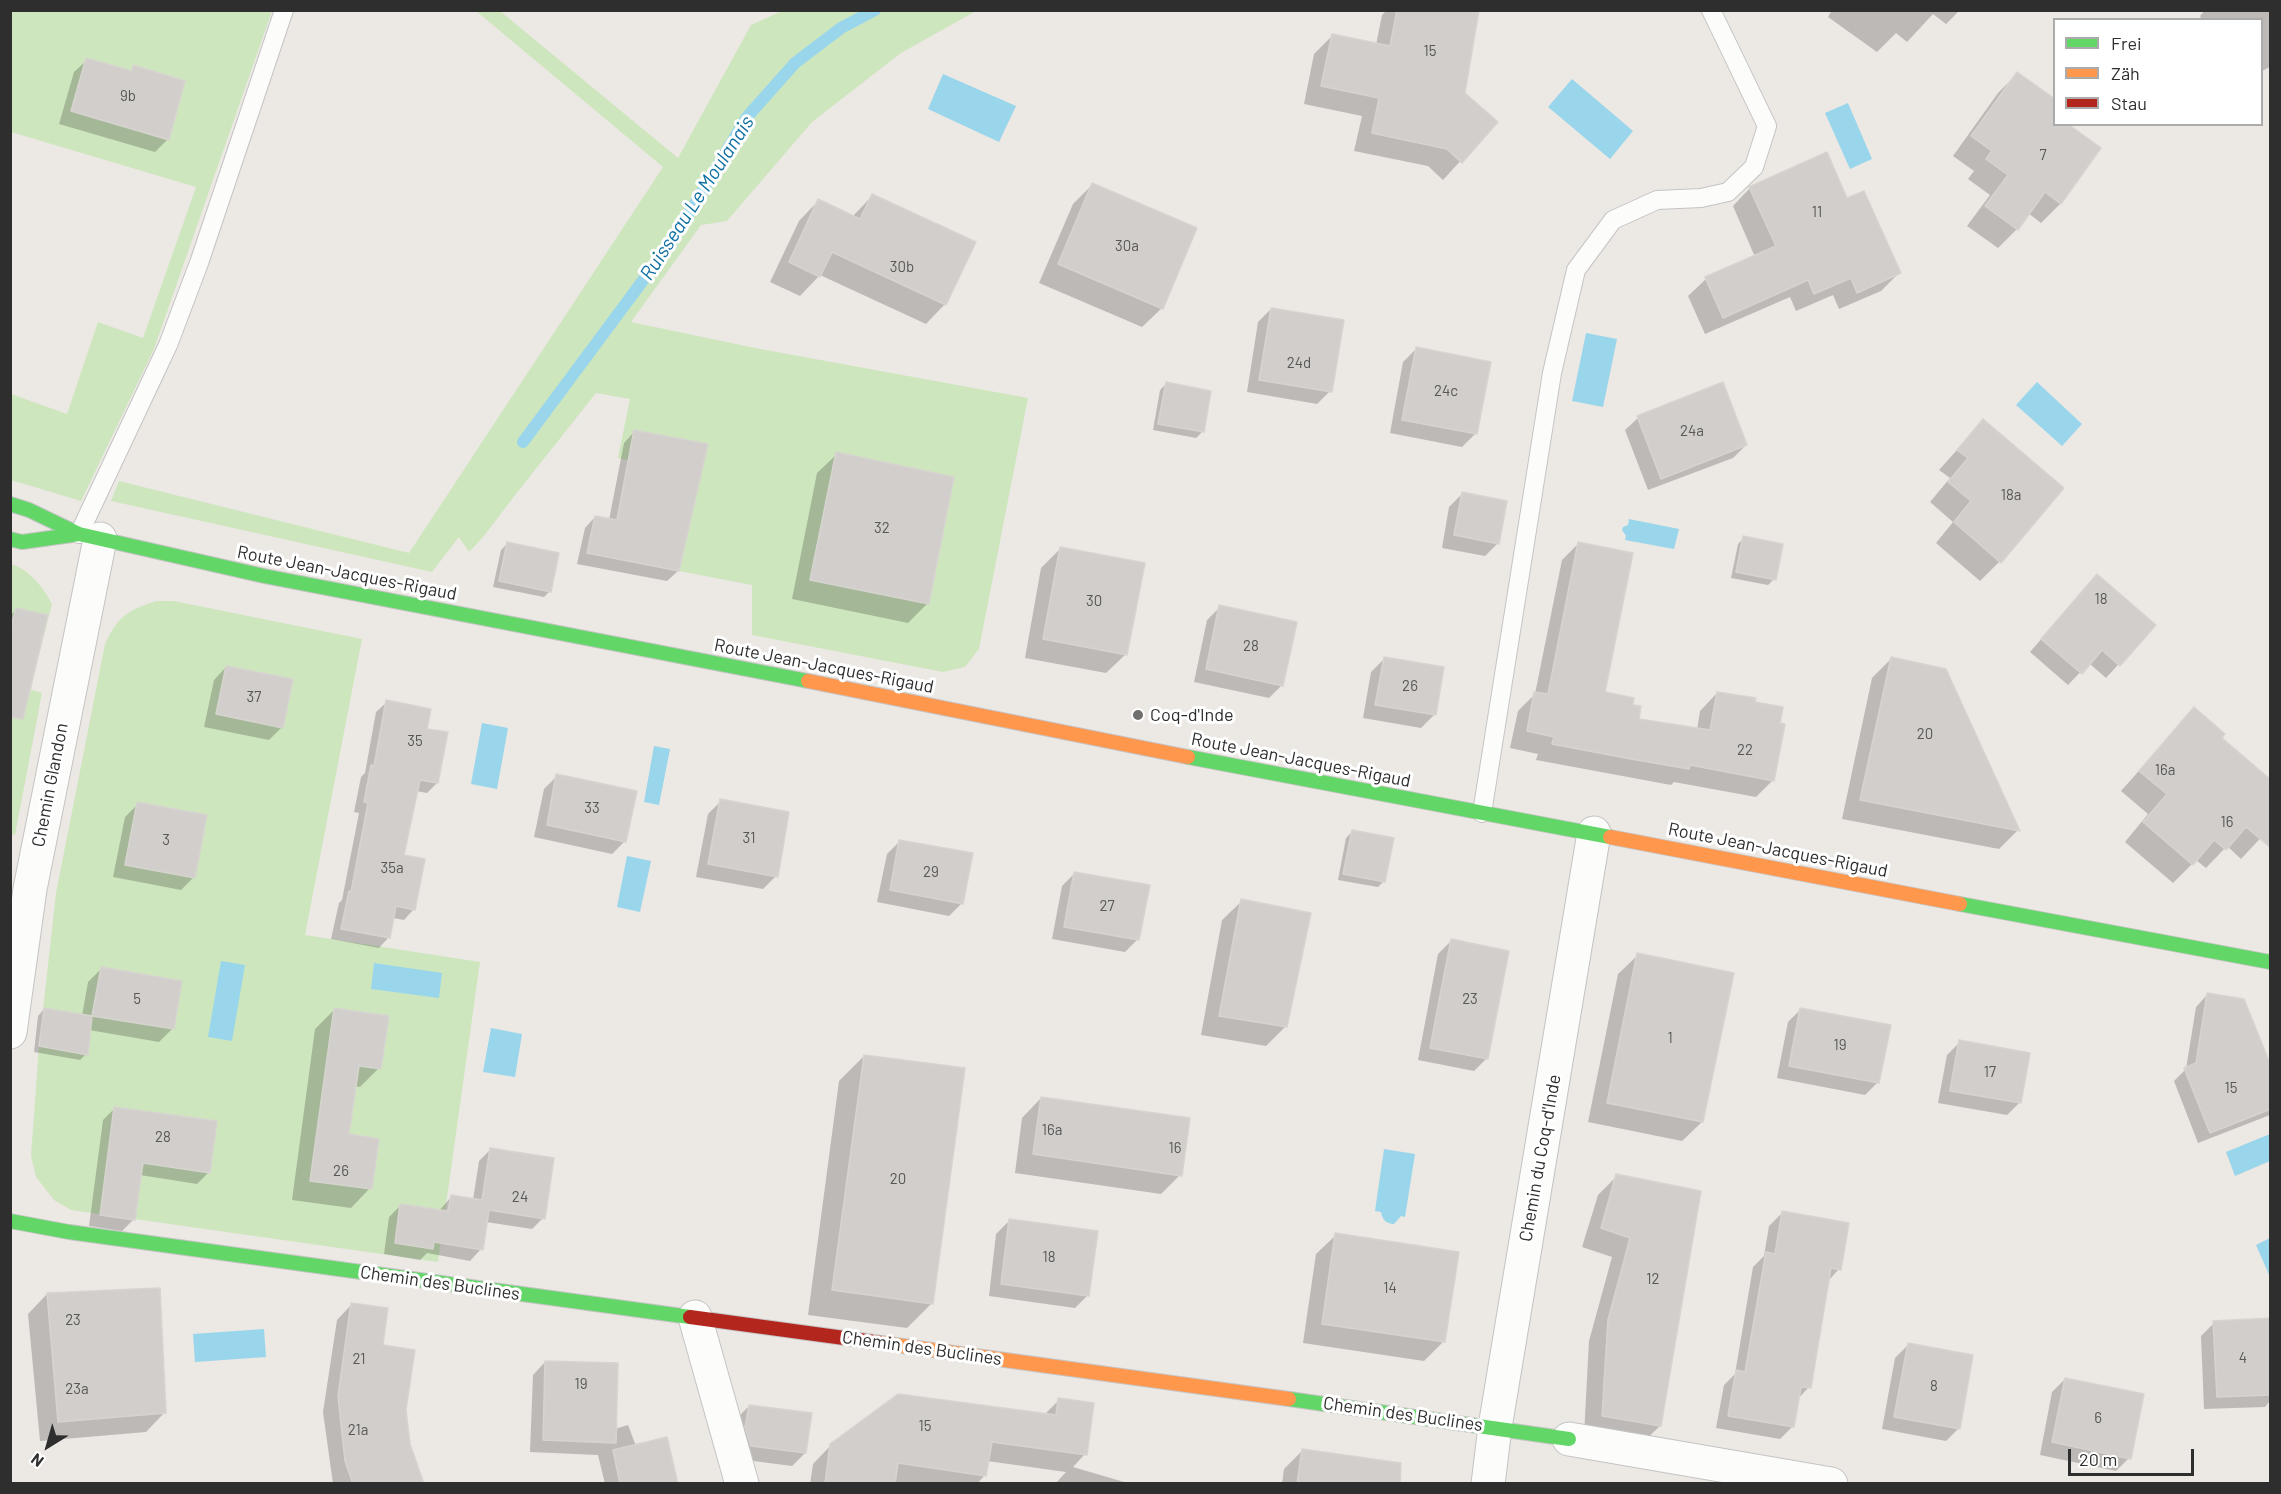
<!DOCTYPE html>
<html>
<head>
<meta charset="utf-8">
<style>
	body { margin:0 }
	#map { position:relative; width:2281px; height:1494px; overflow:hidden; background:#ece8e4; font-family:Barlow,sans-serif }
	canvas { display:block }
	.frame { position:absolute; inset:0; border:12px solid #2e2e2e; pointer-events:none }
	.legend { position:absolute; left:2053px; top:18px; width:210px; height:108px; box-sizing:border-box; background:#fff; border:2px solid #ababab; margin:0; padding:8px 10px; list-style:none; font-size:18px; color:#2e2e2e }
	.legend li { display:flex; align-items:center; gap:12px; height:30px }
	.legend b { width:30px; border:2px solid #ababab }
	.north { position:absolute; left:18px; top:1416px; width:60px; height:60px; -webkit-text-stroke:4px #fff; paint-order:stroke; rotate:217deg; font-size:16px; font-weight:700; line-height:24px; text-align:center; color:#2e2e2e }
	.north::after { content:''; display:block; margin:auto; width:21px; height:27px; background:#2e2e2e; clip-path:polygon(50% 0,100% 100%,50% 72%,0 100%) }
	.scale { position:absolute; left:2068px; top:1449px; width:126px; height:27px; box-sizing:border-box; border:3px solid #2e2e2e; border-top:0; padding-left:8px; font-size:18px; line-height:21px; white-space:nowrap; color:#2e2e2e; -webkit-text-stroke:4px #fff; paint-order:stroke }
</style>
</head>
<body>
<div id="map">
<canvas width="2281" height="1494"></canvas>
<div class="frame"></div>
<ul class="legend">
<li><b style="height:8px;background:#63d668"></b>Frei</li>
<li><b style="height:8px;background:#ff974d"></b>Zäh</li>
<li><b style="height:8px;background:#b3261e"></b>Stau</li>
</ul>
<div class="north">N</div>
<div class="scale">20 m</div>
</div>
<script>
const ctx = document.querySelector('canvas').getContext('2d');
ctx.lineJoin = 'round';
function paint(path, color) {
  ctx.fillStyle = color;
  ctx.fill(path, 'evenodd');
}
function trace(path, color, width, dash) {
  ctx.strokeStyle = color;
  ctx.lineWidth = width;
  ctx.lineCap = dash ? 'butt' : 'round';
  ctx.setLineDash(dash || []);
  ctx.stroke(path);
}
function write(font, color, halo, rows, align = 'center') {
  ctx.font = font + ' Barlow,sans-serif';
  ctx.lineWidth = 6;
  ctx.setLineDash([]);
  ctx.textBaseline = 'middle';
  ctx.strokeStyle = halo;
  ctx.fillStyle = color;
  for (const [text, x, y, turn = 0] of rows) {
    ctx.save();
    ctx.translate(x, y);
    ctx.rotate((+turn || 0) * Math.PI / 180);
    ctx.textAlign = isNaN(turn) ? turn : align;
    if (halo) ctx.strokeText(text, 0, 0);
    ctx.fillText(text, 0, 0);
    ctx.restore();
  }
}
paint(new Path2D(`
	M10,11H272L154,349L81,501L11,480V394L67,414L98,322L143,338L196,187L11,132Z
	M476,11H500L678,158L751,25L782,11H976L901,53L812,122L727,221L701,225L631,322L755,348L1028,398L979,649L965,667L943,672L752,635V585L679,571L699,475L618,458L630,399L596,393L512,499L484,536L469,552L459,537L432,572L111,501L119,481L409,553L663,167Z
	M11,564C29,569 44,588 52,604L30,689L42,693L15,835L11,834Z
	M156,601H174L362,639L305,935L480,962L438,1262L71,1210L54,1200L36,1177L31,1156L39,1046L56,893L105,644C118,616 127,611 156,601Z`), '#cee6be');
paint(new Path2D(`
	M943,74L1016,106L999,142L928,109Z
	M1572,79L1633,131L1610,159L1548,107Z
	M1848,103L1872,159L1850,169L1825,113Z
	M1586,333L1617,339L1603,407L1572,401Z
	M2037,382L2082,424L2062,446L2016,405Z
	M1629,519L1679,529L1674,549L1625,540L1626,536L1622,530L1623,527L1628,525Z
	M482,723L508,728L497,789L471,784Z
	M654,746L670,749L659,805L644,802Z
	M627,856L651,861L640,912L617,907Z
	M221,961L245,965L232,1041L208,1037Z
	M374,963L442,973L439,998L371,989Z
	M491,1028L522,1034L515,1077L483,1072Z
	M2270,1134V1161L2235,1176L2226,1152Z
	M1384,1149L1415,1154L1405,1217L1401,1216L1394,1224C1386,1224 1382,1219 1381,1212L1375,1211Z
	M2270,1238V1277L2256,1245Z
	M264,1329L266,1357L195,1362L193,1334Z`), '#99d6ec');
paint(new Path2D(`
	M1387,10H1472L1463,93L1496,122L1443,180L1428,166L1354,151L1362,116L1304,104L1314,54L1333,35L1376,45L1382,15Z
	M1832,10H1960L1946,24L1933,14L1907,42L1896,33L1877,52L1828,17Z
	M2205,10H2270V67L2262,71V20H2202L2200,16Z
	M87,60L129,72L134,67L168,139L155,152L59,124L74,72Z
	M2017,74L2054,124L2099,149L2060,204L2041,223L2028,213L2017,229L1998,248L1967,226L1990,195L1968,179L1974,171L1953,156L1998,93Z
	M1093,184L1162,308L1142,327L1039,283L1073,204Z
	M1750,188L1847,200L1899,273L1881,291L1839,309L1833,295L1796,311L1790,297L1705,334L1688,296L1706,279L1755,257L1733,206Z
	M872,196L945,304L926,324L820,275L800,296L770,282L799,221L818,201L852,217Z
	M1271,309L1330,391L1317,404L1247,392L1258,322Z
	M1416,349L1475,434L1462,447L1390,433L1403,362Z
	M1166,384L1210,392L1202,432L1196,438L1153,430L1160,390Z
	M1722,384L1746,445L1733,458L1648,490L1625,430L1638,418Z
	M1983,421L2062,488L1999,562L1980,581L1936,543L1953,522L1930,502L1950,478L1939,470Z
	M634,432L678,571L667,581L577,564L585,528L595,517L609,520L624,443Z
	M837,454L928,603L908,623L792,599L817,473Z
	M1462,494L1498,543L1485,556L1442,548L1449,507Z
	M1744,538L1774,579L1768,585L1731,578L1738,544Z
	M1579,543L1604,693L1631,706L1637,720L1697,730L1700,711L1717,693L1753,703L1773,780L1756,797L1674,782L1671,785L1536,760L1538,754L1510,748L1518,711L1535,694L1562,560Z
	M507,544L550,591L544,597L493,587L501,550Z
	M1061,548L1126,654L1106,673L1025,658L1041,568Z
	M2085,589L2154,625L2106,678L2089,663L2068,685L2030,652Z
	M1220,607L1282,685L1269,698L1194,682L1207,620Z
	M16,610L10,692V616Z
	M1384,659L1434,715L1421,728L1363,718L1371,672Z
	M1891,659L2018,830L1999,849L1842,819L1872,678Z
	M226,667L282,727L269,740L204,727L214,680Z
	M387,702L426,730L437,783L427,793L416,791L403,856L414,909L404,920L393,918L389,937L379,948L331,939L339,903L342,900L359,813L354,812L361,777L365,773L376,712Z
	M2194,709L2220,738L2270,828L2241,859L2227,846L2206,868L2196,860L2173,883L2125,842L2148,814L2121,791Z
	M557,776L625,841L612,854L534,837L544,789Z
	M721,801L776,876L763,889L696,877L708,814Z
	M138,804L194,877L181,890L113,877L125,817Z
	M1352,832L1384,881L1378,887L1338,880L1346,838Z
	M900,841L962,903L949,916L877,902L887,854Z
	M1075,873L1138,939L1125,952L1052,939L1062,886Z
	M1242,901L1285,1027L1266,1046L1201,1035L1222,920Z
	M1451,941L1487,1058L1474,1071L1418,1060L1438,954Z
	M1638,955L1702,1122L1682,1141L1588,1122L1618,974Z
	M101,969L172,1029L159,1042L89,1030L86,1054L80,1060L34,1052L38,1016L44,1009L82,1016L88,982Z
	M2207,995L2270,1070V1115L2198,1143L2174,1081L2186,1069L2196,1007Z
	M1801,1009L1878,1082L1865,1095L1777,1078L1788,1022Z
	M334,1010L379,1068L360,1087L354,1086L347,1136L370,1188L351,1208L292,1200L315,1029Z
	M1960,1042L2020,1102L2007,1115L1938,1103L1947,1055Z
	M864,1056L932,1303L907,1328L808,1315L839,1081Z
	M1041,1098L1180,1175L1161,1194L1015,1173L1022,1118Z
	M115,1108L208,1173L197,1184L140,1175L134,1219L122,1231L89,1226L103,1120Z
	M491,1149L543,1218L532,1229L486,1222L481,1249L470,1261L427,1253L420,1260L384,1254L389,1217L400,1206L439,1211L451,1197L473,1200L479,1161Z
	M1617,1176L1700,1193L1660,1426L1640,1445L1584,1435L1589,1341L1612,1257L1582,1247L1598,1195Z
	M1782,1213L1839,1269L1828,1281L1809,1387L1797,1400L1793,1426L1780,1439L1716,1428L1724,1385L1735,1374L1753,1267L1764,1256L1769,1226Z
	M1009,1221L1088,1295L1075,1308L989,1296L996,1234Z
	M1336,1235L1457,1253L1443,1342L1424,1361L1303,1343L1316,1254Z
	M47,1294L165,1412L146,1432L40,1441L28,1314Z
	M352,1304L381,1346L409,1444L422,1484H333L323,1412L337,1320Z
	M2270,1320V1401L2265,1407L2204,1409L2201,1336L2214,1323Z
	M1908,1345L1959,1428L1946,1441L1882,1429L1895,1358Z
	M545,1362L615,1429L628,1425L636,1446L674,1484H605L598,1455L530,1452L533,1375Z
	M2065,1379L2129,1458L2116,1471L2040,1455L2052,1392Z
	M1059,1400L1085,1454L1073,1467L1131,1484H1055L1066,1472L987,1461L985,1475L977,1484H810L813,1464L831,1445L1044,1415Z
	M749,1406L805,1453L792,1466L738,1459L736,1419Z
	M1302,1451L1357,1484H1282L1284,1469Z`), '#0003');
trace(new Path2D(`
	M523,442L673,240L747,117L795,63L841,28L875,10`), '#99d6ec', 12);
const building = new Path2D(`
	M1397,10H1479L1465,93L1498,122L1462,163L1447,149L1372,133L1379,98L1321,86L1332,34L1390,46Z
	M86,58L132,71L133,65L185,81L169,140L71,111Z
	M2017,72L2055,99V124H2068L2101,148L2061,204L2045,192L2018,230L1985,206L2008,175L1986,159L1992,151L1971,136Z
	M1827,152L1847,198L1864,191L1901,273L1857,293L1851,278L1814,294L1808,280L1723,318L1705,277L1776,246L1749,187Z
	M1092,183L1197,228L1163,309L1058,264Z
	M872,194L976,242L946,305L832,252L820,277L789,262L818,199L860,219Z
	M1271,308L1344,320L1332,392L1259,380Z
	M1416,347L1491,362L1477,434L1402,420Z
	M1166,382L1211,391L1204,432L1158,424Z
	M1723,382L1747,445L1661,479L1637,416Z
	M1983,419L2064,488L2001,563L1954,522L1971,501L1948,482L1968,458L1957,450Z
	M634,430L708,444L679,571L587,553L595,516L617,520Z
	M836,452L954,477L929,604L810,580Z
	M1462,492L1507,501L1499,544L1454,535Z
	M1743,536L1783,544L1776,580L1736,572Z
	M507,542L559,553L551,592L499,581Z
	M1578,542L1633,553L1605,692L1634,698L1633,705L1641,706L1639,719L1710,730L1717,692L1756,698L1755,702L1783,707L1780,723L1785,724L1774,781L1690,765L1689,769L1631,759L1552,744L1554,737L1527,731L1534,692L1548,694Z
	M1060,547L1145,563L1127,655L1043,639Z
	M2097,574L2156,625L2120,666L2102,650L2082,674L2041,639Z
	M1219,605L1297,622L1283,686L1206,669Z
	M16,608L48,615L23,719L10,717V630Z
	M1384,657L1444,667L1436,715L1375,705Z
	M1891,657L1946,669L2020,831L1860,800Z
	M226,666L293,679L283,728L216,714Z
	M386,700L431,709L427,729L448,732L438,783L420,780L404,855L425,859L415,910L396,906L390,938L341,929L349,891L351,892L368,803L364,802L371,765L374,766Z
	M2194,707L2225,734L2222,738L2271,780V848L2246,827L2226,850L2214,840L2193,865L2143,822L2167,794L2139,771Z
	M556,774L637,791L626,842L547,825Z
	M720,799L789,812L778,877L708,864Z
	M137,802L207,815L195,878L125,865Z
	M1352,830L1394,838L1385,882L1343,874Z
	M899,840L973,853L963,904L890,890Z
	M1074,872L1150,885L1139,940L1064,927Z
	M1241,899L1311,913L1287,1027L1219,1016Z
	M1451,939L1509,951L1488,1059L1430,1048Z
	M1637,953L1734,973L1703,1122L1607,1103Z
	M101,967L182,981L174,1029L92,1016Z
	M2207,993L2244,999L2271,1066V1109L2210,1133L2184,1068L2196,1063Z
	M44,1008L92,1016L88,1055L39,1046Z
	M334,1008L389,1016L381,1069L359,1066L349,1134L379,1139L372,1189L310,1181Z
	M1800,1008L1891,1025L1879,1083L1789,1066Z
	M1959,1040L2030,1053L2021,1103L1950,1091Z
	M864,1055L965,1068L933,1304L832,1290Z
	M1041,1097L1190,1118L1182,1176L1033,1154Z
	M114,1107L217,1121L210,1173L143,1163L135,1220L100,1215Z
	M490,1148L554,1158L545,1219L489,1210L483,1250L434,1242L433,1249L395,1243L400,1204L448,1211L451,1195L482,1200Z
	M1616,1174L1701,1191L1661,1426L1602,1416L1608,1320L1630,1238L1601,1228Z
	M1782,1211L1849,1223L1841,1270L1831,1268L1811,1388L1801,1387L1794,1427L1728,1416L1736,1370L1745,1372L1766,1252L1775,1254Z
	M1009,1219L1098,1231L1089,1296L1001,1284Z
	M1335,1233L1459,1252L1445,1342L1322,1324Z
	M160,1288L166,1413L58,1422L47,1293Z
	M351,1303L388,1308L383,1345L415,1350L406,1410L410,1444L424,1484H353L345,1461L338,1396Z
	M2271,1318V1395L2217,1397L2213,1321Z
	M1908,1343L1973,1355L1960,1429L1894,1417Z
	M545,1361L618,1363L616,1443L543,1440Z
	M2065,1378L2144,1394L2131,1459L2052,1442Z
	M898,1394L1056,1415L1058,1398L1094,1403L1087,1455L992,1442L986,1476L898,1463L895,1484H825L830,1444Z
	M749,1405L812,1413L806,1453L751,1446L745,1427Z
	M667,1437L678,1484H620L613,1450Z
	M1302,1449L1401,1463L1400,1484H1297Z`);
paint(building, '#d1cecb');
trace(building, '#d7d4d0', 1.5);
const lane = new Path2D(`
	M79,534L168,345L199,263L284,10
	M1482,813L1552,373L1576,270L1613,220L1657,200L1701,198L1728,192L1754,167L1767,126L1711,10`);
const street = new Path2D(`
	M10,1032L30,889L100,539
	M695,1317L742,1484
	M1569,1439L1831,1484
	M1488,1484L1495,1427L1594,833`);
const fast = new Path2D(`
	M10,504L29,510L79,534L264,576L808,681
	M10,539L22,542L79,534
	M1188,757L1610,837
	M1960,904L2270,962
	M10,1221L69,1232L690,1317
	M1289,1399L1569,1439`);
const slow = new Path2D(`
	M808,681L1188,757
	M1610,837L1960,904
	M881,1343L1289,1399`);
const jam = new Path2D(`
	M690,1317L881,1343`);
trace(lane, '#c5c4c5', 20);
trace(street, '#c5c4c5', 35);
trace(fast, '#c5c4c5', 16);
trace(slow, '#c5c4c5', 16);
trace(jam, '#c5c4c5', 16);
trace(lane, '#fcfcfb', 18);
trace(street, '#fcfcfb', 33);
trace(fast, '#63d668', 14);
trace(slow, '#ff974d', 14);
trace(jam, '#b3261e', 14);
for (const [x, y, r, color] of [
	[1138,715,6,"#706f6e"]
]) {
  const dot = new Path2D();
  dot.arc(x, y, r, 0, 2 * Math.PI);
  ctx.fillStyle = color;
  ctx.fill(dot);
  trace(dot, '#fff', 2);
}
write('15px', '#585857', null, [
	["15",1430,51],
	["9b",128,96],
	["7",2043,155],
	["11",1817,212],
	["30a",1127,246],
	["30b",902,267],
	["24d",1299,363],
	["24c",1446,391],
	["24a",1692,431],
	["18a",2011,495],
	["32",882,528],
	["18",2101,599],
	["30",1094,601],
	["28",1251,646],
	["26",1410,686],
	["37",254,697],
	["20",1925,734],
	["35",415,741],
	["22",1745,750],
	["16a",2165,770],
	["33",592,808],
	["16",2227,822],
	["31",749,838],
	["3",166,840],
	["35a",392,868],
	["29",931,872],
	["27",1107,906],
	["5",137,999],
	["23",1470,999],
	["1",1670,1038],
	["19",1840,1045],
	["17",1990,1072],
	["15",2231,1088],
	["16a",1052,1130],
	["28",163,1137],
	["16",1175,1148],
	["26",341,1171],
	["20",898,1179],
	["24",520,1197],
	["18",1049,1257],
	["12",1653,1279],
	["14",1390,1288],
	["23",73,1320],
	["4",2243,1358],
	["21",359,1359],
	["19",581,1384],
	["8",1934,1386],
	["23a",77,1389],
	["6",2098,1418],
	["15",925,1426],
	["21a",358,1430]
]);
write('18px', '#2e2e2e', '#fff', [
	["Route Jean-Jacques-Rigaud",347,573,11],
	["Route Jean-Jacques-Rigaud",824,666,11],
	["Route Jean-Jacques-Rigaud",1301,760,11],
	["Chemin Glandon",50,785,-79],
	["Route Jean-Jacques-Rigaud",1778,850,11],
	["Chemin du Coq-d'Inde",1540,1158,-80],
	["Chemin des Buclines",440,1283,8],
	["Chemin des Buclines",922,1348,8],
	["Chemin des Buclines",1403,1414,8]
]);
write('18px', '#2e2e2e', '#fff', [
	["Coq-d'Inde",1150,715]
], 'left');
write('italic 20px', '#0d6fa3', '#fff', [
	["Ruisseau Le Moulanais",697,198,-57]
]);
</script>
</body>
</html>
